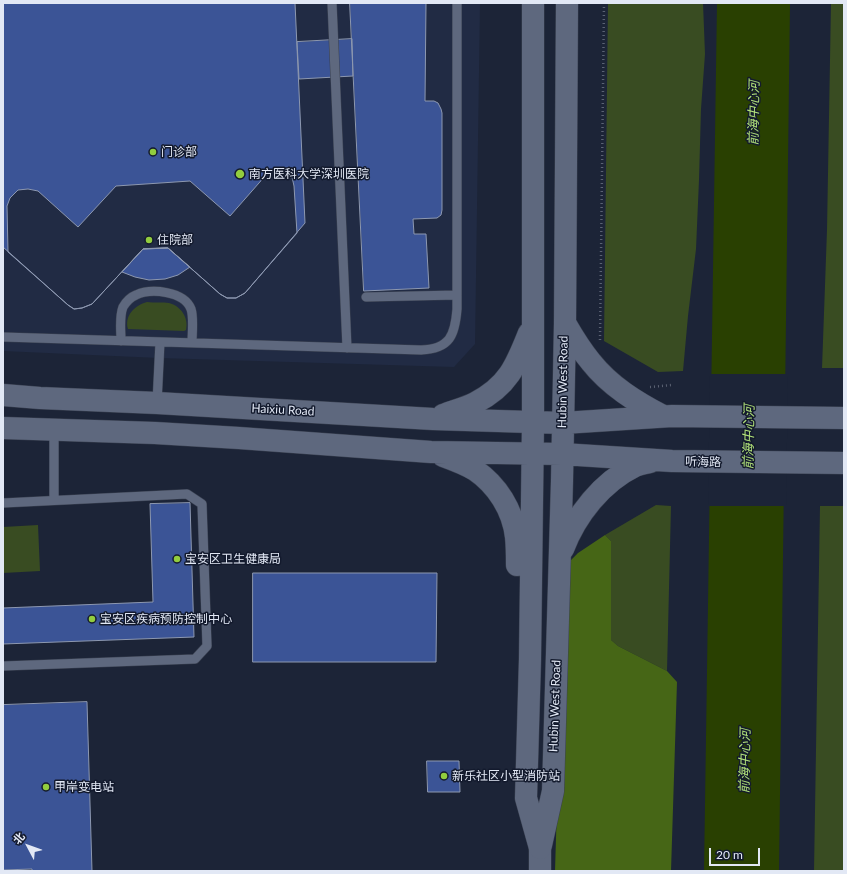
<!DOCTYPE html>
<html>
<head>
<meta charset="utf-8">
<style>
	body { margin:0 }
	#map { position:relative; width:847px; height:874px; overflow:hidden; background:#1c2437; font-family:Lato,"Noto Sans SC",sans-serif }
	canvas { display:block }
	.frame { position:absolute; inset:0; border:4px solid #e2e8f5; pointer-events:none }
	.north { position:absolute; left:8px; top:826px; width:40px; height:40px; -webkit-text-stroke:3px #131a2d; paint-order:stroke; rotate:311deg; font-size:11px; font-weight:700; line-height:16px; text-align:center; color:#e2e8f5 }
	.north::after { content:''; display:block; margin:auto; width:14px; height:18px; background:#e2e8f5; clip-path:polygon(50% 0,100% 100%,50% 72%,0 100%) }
	.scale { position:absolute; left:709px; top:848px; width:51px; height:18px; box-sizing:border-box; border:2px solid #e2e8f5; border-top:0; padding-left:5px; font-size:12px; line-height:14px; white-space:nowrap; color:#e2e8f5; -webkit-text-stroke:3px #131a2d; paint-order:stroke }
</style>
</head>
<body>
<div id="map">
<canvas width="847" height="874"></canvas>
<div class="frame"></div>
<div class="north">北</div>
<div class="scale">20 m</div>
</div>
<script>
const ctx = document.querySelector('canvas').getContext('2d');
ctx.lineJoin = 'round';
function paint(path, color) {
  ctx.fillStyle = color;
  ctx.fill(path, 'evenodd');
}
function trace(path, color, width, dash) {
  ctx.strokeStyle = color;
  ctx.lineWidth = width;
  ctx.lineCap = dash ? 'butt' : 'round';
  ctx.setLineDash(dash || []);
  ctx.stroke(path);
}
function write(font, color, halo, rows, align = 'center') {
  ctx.font = font + ' Lato,"Noto Sans SC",sans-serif';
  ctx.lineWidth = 3;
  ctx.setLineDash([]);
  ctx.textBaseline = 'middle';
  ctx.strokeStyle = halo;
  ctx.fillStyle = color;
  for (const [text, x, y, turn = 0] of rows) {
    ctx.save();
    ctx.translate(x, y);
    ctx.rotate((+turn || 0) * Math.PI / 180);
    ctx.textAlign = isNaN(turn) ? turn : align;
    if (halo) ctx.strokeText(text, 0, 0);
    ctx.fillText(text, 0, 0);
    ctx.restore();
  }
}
paint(new Path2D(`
	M3,3H480L475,344L454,367L159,358L3,351Z`), '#212b44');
paint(new Path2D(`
	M608,3H703L705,54L701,109L699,180L696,249L688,316L683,371L658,372L604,341Z
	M831,3H844V368H822L827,230Z
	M147,302C154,303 163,302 169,303C181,306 189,318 186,330L184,331L128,329C124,316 135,305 147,302Z
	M656,505L671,506L667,671L618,646L611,640V541L605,535Z
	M820,506H844V871H814Z
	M38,525L40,571L3,573V527Z`), '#394c22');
paint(new Path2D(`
	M605,535L611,541V640L618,646L667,671L677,682L671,871H555L564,572L568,563L578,553Z`), '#466616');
paint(new Path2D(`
	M717,3H790L779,871H704Z`), '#294001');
paint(new Path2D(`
	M710,374H788L786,506H708Z`), '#1c2437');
const building = new Path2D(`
	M3,3H295L305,223L245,293L236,298H227L220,294L168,248L143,249L92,304L82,308L74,309L68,305L3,247Z
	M350,3H426L425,101H434L438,103L441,109L442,113V210L441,215L437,218L413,219L414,234H426L429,288L364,291Z
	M352,39L353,76L299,79L297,42Z
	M278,169L283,170L292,177L294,186L297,233L245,293L236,298H227L220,294L168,248L143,249L92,304L82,308L74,309L68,305L8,252L7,206L10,198L18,190L28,189L38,191L78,227L116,186L190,181L230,216L266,175L272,171Z
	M168,248L190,267L178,275L165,279L149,280L135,277L122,272L143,249Z
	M190,503L194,637L3,644V608L153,602L150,504Z
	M253,573H437L436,662H253Z
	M87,702L92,871H32V869L3,870V705Z
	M427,761H459L460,792H428Z`);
paint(building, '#3b5496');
trace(building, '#8d98b0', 1);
const service = new Path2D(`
	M332,3L347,348
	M366,297L457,295
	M3,337L421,350C450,349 455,335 457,309V3
	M121,341C121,330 119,317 123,307C126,302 131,297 136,295C151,288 184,291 191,309C194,318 192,333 192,343
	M157,403L160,342
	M54,500V430
	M3,503L187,494L202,504L207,646L195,659L3,666`);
const tertiary = new Path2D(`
	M540,871V848`);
const secondary = new Path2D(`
	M533,3V422L530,659L526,798L540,848
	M565,323C573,337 581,350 591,362C610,386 636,402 663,416
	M3,395L40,398L157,403L433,419L563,423L672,416L844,418
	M443,415C453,411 465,408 475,403C508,386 516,366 529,333
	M3,428L155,433L239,438L431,452L562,454L672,461L844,463
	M443,456C454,460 465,464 475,470C497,485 513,510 516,537C517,546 517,556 517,565
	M563,549C576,515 602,482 635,466C639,464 645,463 650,462
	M541,845L553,791L562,481L565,323L567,3`);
trace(service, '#3b4252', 10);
trace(tertiary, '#3b4252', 23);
trace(secondary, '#3b4252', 23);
trace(new Path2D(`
	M600,340L604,3
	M650,387L672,385`), '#5b6273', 2.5, [1, 3]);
trace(service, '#5e687e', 9);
trace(tertiary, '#5e687e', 22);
trace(secondary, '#5e687e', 22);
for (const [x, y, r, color] of [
	[153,152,4,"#92cd3e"],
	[240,174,5,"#92cd3e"],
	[149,240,4,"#92cd3e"],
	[177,559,4,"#92cd3e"],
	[92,619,4,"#92cd3e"],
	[444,776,4,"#92cd3e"],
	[46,787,4,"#92cd3e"]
]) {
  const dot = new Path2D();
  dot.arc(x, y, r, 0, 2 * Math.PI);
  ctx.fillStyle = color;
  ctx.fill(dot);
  trace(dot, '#131a2d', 1.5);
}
write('12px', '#e2e8f5', '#131a2d', [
	["门诊部",161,152],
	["南方医科大学深圳医院",249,174],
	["住院部",157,240],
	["宝安区卫生健康局",185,559],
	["宝安区疾病预防控制中心",100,619],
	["新乐社区小型消防站",452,776],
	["甲岸变电站",54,787]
], 'left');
write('12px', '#e2e8f5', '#131a2d', [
	["Hubin West Road",563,382,-89],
	["Haixiu Road",283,410,3],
	["听海路",703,462,1],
	["Hubin West Road",555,706,-88]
]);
write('italic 13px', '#b2e27a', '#131a2d', [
	["前海中心河",754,113,-89],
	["前海中心河",749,437,-89],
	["前海中心河",745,761,-89]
]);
</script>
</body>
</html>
